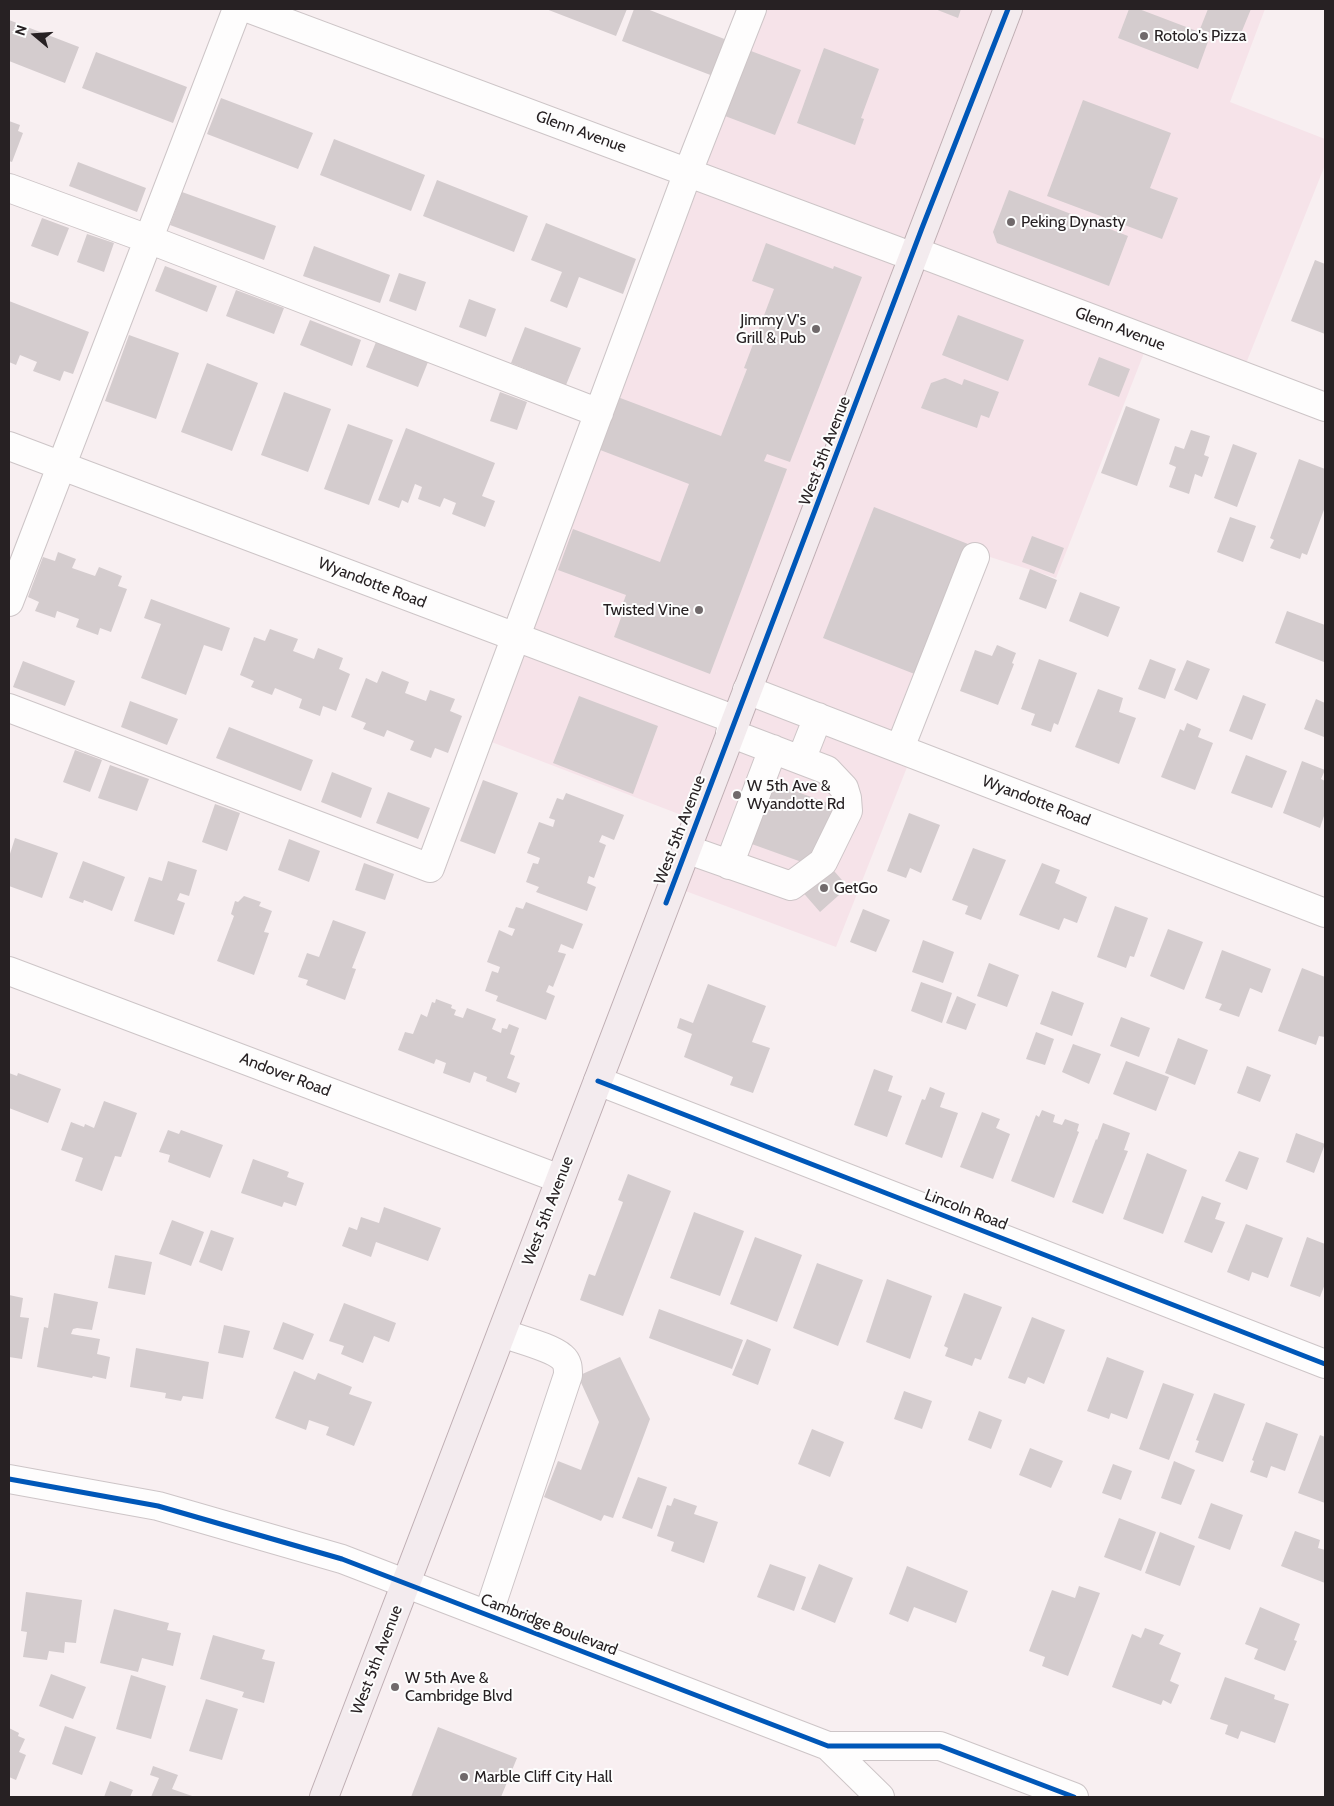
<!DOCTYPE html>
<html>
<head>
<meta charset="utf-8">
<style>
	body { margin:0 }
	#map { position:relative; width:1334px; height:1806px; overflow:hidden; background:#f8eff1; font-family:Cabin,sans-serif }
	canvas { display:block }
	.frame { position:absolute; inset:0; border:10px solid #272123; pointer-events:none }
	.north { position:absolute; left:10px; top:10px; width:50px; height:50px; -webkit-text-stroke:4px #fdfdfd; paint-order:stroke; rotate:288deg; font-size:14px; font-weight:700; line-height:20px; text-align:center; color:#272123 }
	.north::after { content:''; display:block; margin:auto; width:18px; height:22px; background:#272123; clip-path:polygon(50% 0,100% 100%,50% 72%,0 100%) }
</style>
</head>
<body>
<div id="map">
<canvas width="1334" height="1806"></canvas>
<div class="frame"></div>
<div class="north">N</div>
</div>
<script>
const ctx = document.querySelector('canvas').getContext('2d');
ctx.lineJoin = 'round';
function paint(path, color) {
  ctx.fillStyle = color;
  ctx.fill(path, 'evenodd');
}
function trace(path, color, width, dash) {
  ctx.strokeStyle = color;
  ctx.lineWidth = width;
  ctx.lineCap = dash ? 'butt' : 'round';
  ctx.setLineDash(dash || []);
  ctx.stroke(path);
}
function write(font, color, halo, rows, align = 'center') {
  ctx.font = font + ' Cabin,sans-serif';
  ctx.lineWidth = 4;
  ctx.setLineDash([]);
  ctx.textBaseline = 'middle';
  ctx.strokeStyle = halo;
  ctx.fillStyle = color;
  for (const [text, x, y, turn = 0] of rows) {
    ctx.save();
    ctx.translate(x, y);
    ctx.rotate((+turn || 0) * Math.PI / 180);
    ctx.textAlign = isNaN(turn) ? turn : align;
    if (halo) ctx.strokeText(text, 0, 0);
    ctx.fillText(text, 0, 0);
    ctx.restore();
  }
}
paint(new Path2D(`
	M751,9H1265L1230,102L1325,139V165L1243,371L1151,335L1056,578L990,557L836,947L672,886L697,821L476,736Z`), '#f6e3e9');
paint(new Path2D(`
	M546,9H627L616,36Z
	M634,9H647L727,40L713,76L622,41Z
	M935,9H961L958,18Z
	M1129,9H1139L1210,36L1198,69L1118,38Z
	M1208,9H1251L1237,43L1200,29Z
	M9,20L79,47L65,83L9,61Z
	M824,48L879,69L861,118L864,119L855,145L797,123Z
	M751,51L801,70L775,135L725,116Z
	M96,52L187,87L173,123L82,88Z
	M221,98L313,133L298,169L207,134Z
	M1083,100L1171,133L1150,188L1178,198L1162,239L1047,196Z
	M9,121L20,125L18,131L23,133L12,162L9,161Z
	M334,139L425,175L411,211L320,175Z
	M78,162L146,188L137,212L69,186Z
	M437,180L528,216L514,252L423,216Z
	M1009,190L1128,236L1109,286L997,243L993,232Z
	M182,192L276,226L264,260L170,225Z
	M42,218L69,228L58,256L31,246Z
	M546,223L636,259L623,294L579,277L567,308L550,301L562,272L531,260Z
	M87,234L114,243L104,272L77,262Z
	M766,243L833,269L834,266L862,277L790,462L767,454L764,461L787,469L710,674L614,637L622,615L619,614L626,595L558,570L573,529L660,562L689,484L595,448L615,396L721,436L747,369L744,368L774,289L752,281Z
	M314,246L390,275L380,303L303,276Z
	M1315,260L1325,264V334L1291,321Z
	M165,266L217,286L207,312L155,291Z
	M399,273L426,282L416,311L389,301Z
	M236,290L284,308L274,334L226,316Z
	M469,299L496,309L486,337L459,327Z
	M9,301L89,332L73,374L64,371L60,381L33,371L37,362L20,355L16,365L9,362Z
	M958,315L1024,340L1008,381L942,355Z
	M310,320L361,340L352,366L300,345Z
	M525,327L581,348L566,385L511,363Z
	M129,335L179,353L156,419L105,401Z
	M376,342L428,362L418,387L366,367Z
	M1099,357L1130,369L1119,397L1088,385Z
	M207,363L258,383L232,451L181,432Z
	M945,378L962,385L964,379L999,392L989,418L981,415L977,428L921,408L931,383Z
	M284,392L331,409L308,472L261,455Z
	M500,392L527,402L517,430L490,421Z
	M1126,406L1160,419L1137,486L1101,473Z
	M348,424L393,440L369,505L324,489Z
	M406,428L495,463L482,496L495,501L485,527L452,514L456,503L444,498L440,507L418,499L422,487L415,484L408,503L402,500L399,508L378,500Z
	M1191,430L1210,436L1204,455L1209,457L1202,477L1195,474L1189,494L1169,487L1176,467L1169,464L1175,446L1184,449Z
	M1233,444L1257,453L1237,507L1214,498Z
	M1299,459L1325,469V507L1307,555L1302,553L1300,559L1270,548L1274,540L1270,538Z
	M874,507L968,544L917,675L823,638Z
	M1230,517L1256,526L1243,562L1217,552Z
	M1032,536L1064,548L1054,574L1022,562Z
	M58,552L76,559L72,568L95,576L99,567L122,576L118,586L127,589L111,632L100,628L98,635L76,627L79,619L57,611L55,618L35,611L39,602L28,597L43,557L55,561Z
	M1030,569L1057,580L1046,609L1019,599Z
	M1080,592L1120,607L1108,637L1069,621Z
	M151,599L230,628L222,651L204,645L186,695L141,678L161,624L144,618Z
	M1287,611L1325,625L1324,662L1275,643Z
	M270,629L298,639L293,651L314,659L318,648L343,658L339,669L350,674L336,711L323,706L320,716L299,708L302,699L275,688L272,695L251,687L254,681L240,675L254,637L265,641Z
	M997,645L1016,653L1012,663L1014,664L998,705L960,691L975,650L992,656Z
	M1039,659L1077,673L1058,725L1054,723L1051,732L1031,725L1035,714L1021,709Z
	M1150,659L1176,669L1165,699L1138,689Z
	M1187,660L1210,669L1197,700L1174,690Z
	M23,661L75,681L65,706L13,687Z
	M382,671L409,682L405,693L426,701L430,690L455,699L450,711L462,716L448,753L435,748L431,758L410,750L414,741L387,730L384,737L363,729L366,723L351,717L366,678L377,683Z
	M1098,689L1123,698L1119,712L1136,718L1119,764L1075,747Z
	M1243,695L1266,704L1252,740L1229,731Z
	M579,696L658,726L633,794L553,763Z
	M1316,699L1325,703L1324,737L1304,729Z
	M130,701L178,719L167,745L121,727Z
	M1187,723L1201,729L1198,737L1213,743L1195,790L1161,777L1180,729L1184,731Z
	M229,727L313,760L301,791L216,758Z
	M75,750L102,760L90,792L63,782Z
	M1246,755L1287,771L1272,808L1231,793Z
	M1302,761L1325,770L1321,779L1325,781V813L1320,828L1283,813Z
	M110,765L149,779L137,811L98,798Z
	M332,772L372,788L361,818L321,802Z
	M483,780L518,793L495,854L460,841Z
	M773,783L833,805L836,813L810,865L749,843Z
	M388,792L430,808L418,839L376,823Z
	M566,793L624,815L614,840L602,835L599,842L606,845L594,878L589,876L587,883L596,887L587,911L536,892L539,887L526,882L533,863L538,864L540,858L527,853L539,822L553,827L555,820L549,818L557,798L563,800Z
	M215,804L240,813L227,851L202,842Z
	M909,813L940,825L921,873L910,868L906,878L887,871Z
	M15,838L58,853L42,898L9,886V857Z
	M289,839L320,851L309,882L278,870Z
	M973,848L1006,860L981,920L965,914L968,906L952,900Z
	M83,861L125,877L112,911L84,900L83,903L69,898Z
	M168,861L197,870L189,896L180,893L177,900L185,903L174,935L134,921L149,877L162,881Z
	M364,863L394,874L385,900L355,890Z
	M1042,863L1060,870L1055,883L1087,897L1077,923L1064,918L1059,930L1019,915Z
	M828,864L848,887L820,912L800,889Z
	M244,896L261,902L259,906L272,911L264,932L269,933L254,975L217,961L234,916L231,914L235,901L238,902Z
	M526,902L583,924L573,949L561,944L558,952L566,954L553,987L549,985L546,992L555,996L546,1020L496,1001L498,996L485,991L492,971L498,973L500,967L487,962L499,930L512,936L515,929L508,927L516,907L523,909Z
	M1115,906L1148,918L1134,957L1130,956L1126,968L1097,957Z
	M863,909L890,920L876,952L850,942Z
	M333,920L366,932L352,968L356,969L345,1000L306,985L308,980L298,977L307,953L319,957Z
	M1168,929L1203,942L1184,990L1150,976Z
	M923,940L954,952L943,983L912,972Z
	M1222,950L1271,969L1262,993L1250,988L1239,1017L1219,1010L1222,1004L1205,998Z
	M989,963L1019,975L1007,1007L977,996Z
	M1302,968L1325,977V1037L1319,1036L1316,1045L1278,1031Z
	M921,982L952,993L942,1023L911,1011Z
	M708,984L766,1006L752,1042L770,1048L753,1093L730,1085L733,1077L684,1057L692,1034L677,1028L680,1018L693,1023Z
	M1052,991L1084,1003L1072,1036L1040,1024Z
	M957,996L976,1004L966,1030L946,1023Z
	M436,999L452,1005L451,1008L456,1010L454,1015L463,1018L467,1008L496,1019L492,1029L501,1033L502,1028L507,1029L509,1024L519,1028L510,1054L515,1056L507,1078L520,1083L516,1093L486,1081L487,1077L474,1072L470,1083L443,1073L446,1063L436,1059L434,1064L398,1050L405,1032L413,1034L421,1014L427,1017L432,1002L435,1003Z
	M1121,1017L1150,1028L1139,1057L1110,1046Z
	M1036,1032L1054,1039L1045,1065L1026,1059Z
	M1178,1038L1208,1050L1195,1085L1165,1073Z
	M1073,1044L1101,1054L1089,1084L1062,1072Z
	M1126,1061L1169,1077L1156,1111L1113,1094Z
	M1247,1066L1271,1075L1260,1102L1237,1093Z
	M874,1069L893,1076L888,1091L902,1096L887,1137L854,1125Z
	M9,1073L17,1076L18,1073L61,1089L48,1123L9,1108Z
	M930,1087L945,1093L940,1107L958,1113L942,1158L905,1144L922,1099L925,1100Z
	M104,1101L137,1113L121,1157L115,1156L102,1191L75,1181L83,1158L61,1150L71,1122L84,1127L85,1124L94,1128Z
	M1042,1110L1055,1115L1053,1122L1062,1125L1065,1119L1079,1124L1077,1131L1079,1132L1054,1198L1011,1181L1036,1115L1039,1117Z
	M982,1112L1000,1119L996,1128L1010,1134L993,1179L960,1167Z
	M1103,1123L1130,1133L1124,1150L1128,1151L1103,1214L1072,1202L1096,1139L1097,1140Z
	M168,1130L179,1134L181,1130L223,1145L210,1178L168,1162L170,1155L159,1152Z
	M1296,1133L1325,1144L1314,1173L1286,1162Z
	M1239,1151L1259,1158L1247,1190L1225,1181Z
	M1147,1153L1187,1170L1163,1234L1123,1219Z
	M253,1159L289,1172L287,1177L304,1183L296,1206L284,1202L282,1207L241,1193Z
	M628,1174L671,1191L623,1316L580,1300L589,1274L595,1276L622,1205L623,1202L618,1200Z
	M1202,1196L1221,1203L1215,1219L1225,1222L1212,1253L1184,1242Z
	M384,1207L441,1228L428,1261L376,1242L371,1257L342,1246L349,1227L357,1230L361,1217L379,1223Z
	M694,1212L744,1231L720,1296L670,1278Z
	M172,1220L204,1232L191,1266L159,1254Z
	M1246,1224L1283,1238L1268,1278L1252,1272L1249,1281L1227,1272Z
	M211,1230L234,1238L222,1271L199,1262Z
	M755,1237L802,1255L777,1322L730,1304Z
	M1307,1237L1325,1244V1284L1320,1297L1290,1286Z
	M115,1255L152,1262L145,1295L108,1288Z
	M817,1263L863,1280L838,1346L793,1328Z
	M887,1279L932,1296L910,1359L866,1342Z
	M54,1293L98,1302L92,1330L77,1328L73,1329L71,1334L100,1339L97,1354L110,1357L106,1379L93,1376L92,1378L37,1367L44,1327L48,1328Z
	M964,1293L1002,1307L981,1360L975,1358L972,1366L945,1356L948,1348L944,1346Z
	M9,1295L23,1298L20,1317L29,1318L22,1359L9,1357Z
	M344,1303L396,1323L389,1342L374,1336L363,1363L341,1354L344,1346L329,1341Z
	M659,1309L743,1340L732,1369L649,1338Z
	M1032,1317L1065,1330L1044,1384L1028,1377L1025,1384L1008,1378Z
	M283,1322L314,1334L303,1360L273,1349Z
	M224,1325L250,1331L243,1358L218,1353Z
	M747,1339L771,1349L758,1385L732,1375Z
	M136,1348L209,1362L203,1399L183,1396L181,1401L165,1398L166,1393L130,1387Z
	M620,1357L650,1419L613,1518L604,1515L601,1521L544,1497L558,1461L581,1470L599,1422L578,1376Z
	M1107,1357L1144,1371L1127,1419L1111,1413L1109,1419L1087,1411Z
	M294,1371L315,1380L318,1373L352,1387L349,1394L372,1402L354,1446L326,1435L329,1427L309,1420L306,1430L275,1418Z
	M1163,1383L1194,1394L1169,1460L1139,1449Z
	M904,1391L932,1401L922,1429L894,1419Z
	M1214,1393L1245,1404L1223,1462L1195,1452L1199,1441L1196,1440Z
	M979,1411L1002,1420L991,1449L968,1440Z
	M1266,1422L1298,1434L1285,1471L1271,1466L1267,1478L1250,1472L1254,1461L1252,1460Z
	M812,1429L844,1442L830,1477L798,1464Z
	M1320,1435L1325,1437V1503L1298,1493Z
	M1030,1448L1063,1461L1051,1488L1019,1475Z
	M1174,1461L1195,1470L1181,1505L1161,1498Z
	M1113,1464L1132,1471L1121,1500L1102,1493Z
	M638,1477L667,1487L652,1529L622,1518Z
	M674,1498L697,1506L694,1514L718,1522L704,1563L671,1551L674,1542L657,1536L667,1505L671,1506Z
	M1211,1503L1243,1515L1230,1550L1198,1538Z
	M1119,1518L1156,1532L1141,1571L1104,1557Z
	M1295,1531L1320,1540L1318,1548L1325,1550V1583L1281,1566Z
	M1160,1532L1195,1546L1180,1586L1145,1573Z
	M770,1564L806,1577L794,1611L757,1597Z
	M819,1564L853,1578L835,1623L801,1609Z
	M907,1566L968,1591L956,1623L914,1607L908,1622L889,1614Z
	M1079,1586L1100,1593L1068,1676L1042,1666L1045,1657L1029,1651L1052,1590L1075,1598Z
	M26,1592L82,1600L76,1643L65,1642L64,1653L49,1651L47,1660L23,1657L27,1632L21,1631Z
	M1260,1607L1300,1624L1294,1640L1297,1641L1285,1671L1254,1659L1258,1649L1245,1644Z
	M114,1609L169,1623L167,1630L181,1633L173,1666L142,1658L138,1672L100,1663Z
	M1145,1628L1164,1635L1159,1644L1181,1653L1170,1681L1179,1685L1171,1704L1163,1700L1161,1705L1112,1687L1132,1634L1141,1638Z
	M213,1635L265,1650L262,1659L275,1662L264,1703L242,1697L244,1692L200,1679Z
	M51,1674L86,1687L73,1719L39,1706Z
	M131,1675L166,1686L151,1739L116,1729Z
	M1225,1677L1275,1695L1274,1699L1289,1704L1275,1743L1241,1731L1238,1739L1225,1734L1228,1725L1210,1719Z
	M206,1699L238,1709L222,1760L189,1751Z
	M65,1726L96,1737L82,1775L52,1764Z
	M438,1727L517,1758L501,1797H411Z
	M9,1728L19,1733L18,1736L25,1739L19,1752L26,1755L16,1780L9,1777Z
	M153,1766L178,1775L172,1789L195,1797H151L159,1778L150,1775Z
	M110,1781L133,1790L130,1797H104Z`), '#d4ccce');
const minor = new Path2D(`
	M250,9L911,256
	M9,188L148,239L599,413
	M914,251L1325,407
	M9,446L736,720
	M9,602L237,9
	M747,690L1325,913
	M9,708L430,868L688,172L752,9
	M900,748L975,557
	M801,760L818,717
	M686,849L791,886L823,862L848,811L847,798L844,788L827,770L730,733
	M729,865L773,749
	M9,971L560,1179
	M598,1081L1325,1364
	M9,1479L158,1506L342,1559L828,1746H940L1074,1797
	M488,1615L568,1375C568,1368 568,1362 562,1357C551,1347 517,1339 502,1333
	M828,1746L880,1797`);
const major = new Path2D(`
	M324,1797C551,1201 779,605 1008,9`);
trace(minor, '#cdc5c7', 30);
trace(major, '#bfaeb3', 30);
trace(minor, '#fefdfd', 28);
trace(major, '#f3ebee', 28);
trace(new Path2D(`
	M666,903L922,228L1008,9
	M598,1081L1325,1364
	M9,1479L158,1506L342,1559L828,1746H940L1074,1797`), '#0057b8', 5);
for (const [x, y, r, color] of [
	[1144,36,5,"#70696b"],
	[1011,222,5,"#70696b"],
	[816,329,5,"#70696b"],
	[699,610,5,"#70696b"],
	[737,795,5,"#70696b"],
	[824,888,5,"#70696b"],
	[395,1687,5,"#70696b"],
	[464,1777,5,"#70696b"]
]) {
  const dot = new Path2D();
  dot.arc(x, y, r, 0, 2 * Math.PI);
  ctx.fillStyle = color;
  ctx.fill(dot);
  trace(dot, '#fdfdfd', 2);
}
write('16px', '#272123', '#fdfdfd', [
	["Rotolo's Pizza",1154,36],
	["Peking Dynasty",1021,222],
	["Jimmy V's",806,320,"right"],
	["Grill & Pub",806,338,"right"],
	["Twisted Vine",689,610,"right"],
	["W 5th Ave &",747,786],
	["Wyandotte Rd",747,804],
	["GetGo",834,888],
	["W 5th Ave &",405,1678],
	["Cambridge Blvd",405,1696],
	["Marble Cliff City Hall",474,1777]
], 'left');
write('16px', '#272123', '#fdfdfd', [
	["Glenn Avenue",581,132,20],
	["Glenn Avenue",1120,329,21],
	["West 5th Avenue",825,451,-69],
	["Wyandotte Road",372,583,21],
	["Wyandotte Road",1036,801,21],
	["West 5th Avenue",680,830,-69],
	["Andover Road",285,1075,21],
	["Lincoln Road",966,1210,21],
	["West 5th Avenue",548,1211,-69],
	["Cambridge Boulevard",549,1625,21],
	["West 5th Avenue",377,1660,-69]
]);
</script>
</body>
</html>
